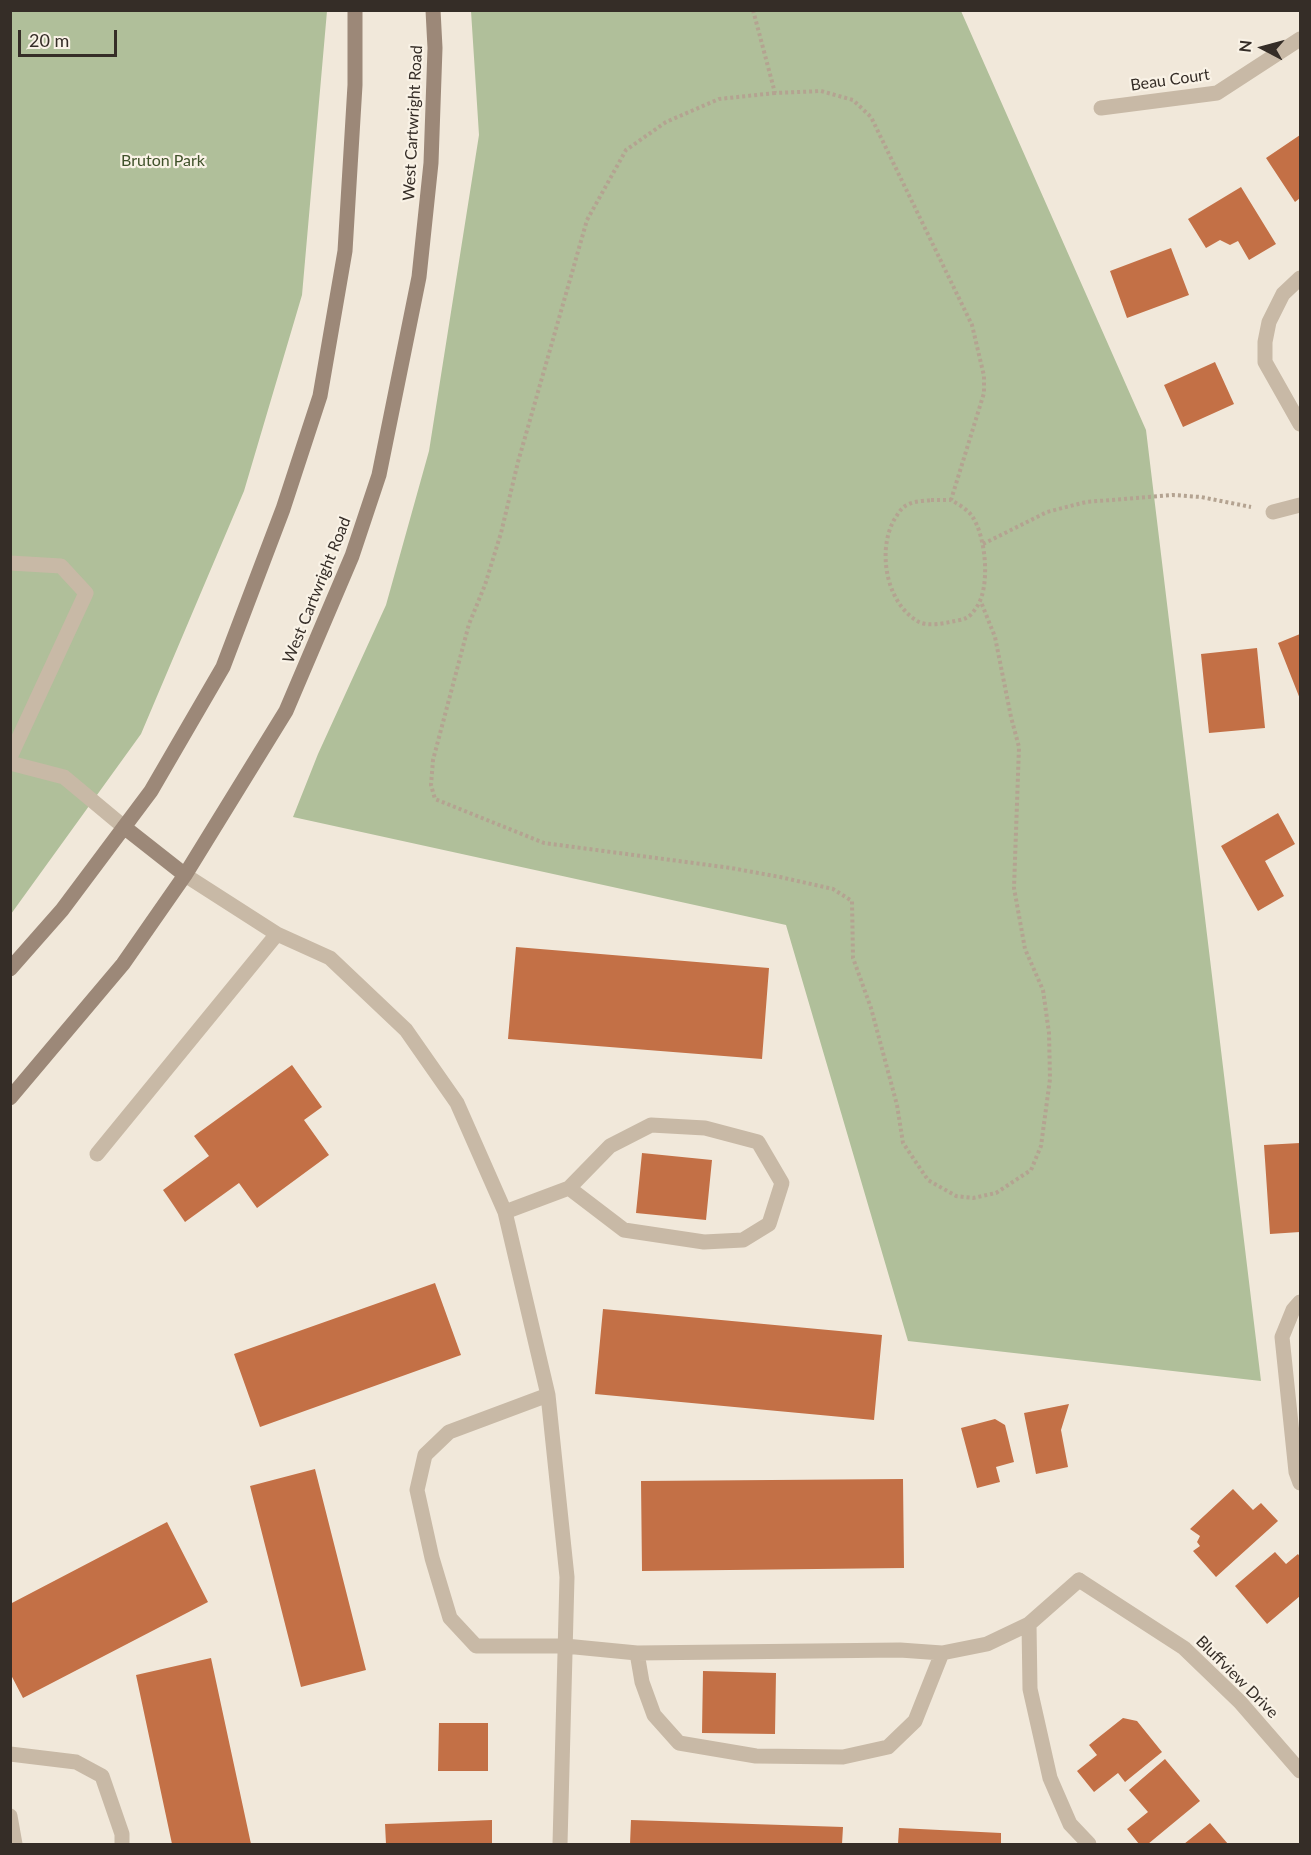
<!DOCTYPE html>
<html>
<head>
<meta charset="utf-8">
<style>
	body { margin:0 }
	#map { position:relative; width:1311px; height:1855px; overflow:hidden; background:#f1e8da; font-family:Lato,sans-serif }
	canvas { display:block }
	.frame { position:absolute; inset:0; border:12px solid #352d27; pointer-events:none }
	.north { position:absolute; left:1233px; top:18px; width:60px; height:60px; -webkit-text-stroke:4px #f9f2e6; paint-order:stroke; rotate:276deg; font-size:16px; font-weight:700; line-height:24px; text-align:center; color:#352d27 }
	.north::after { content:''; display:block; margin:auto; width:21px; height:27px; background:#352d27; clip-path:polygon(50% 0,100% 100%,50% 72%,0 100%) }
	.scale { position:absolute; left:18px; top:30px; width:99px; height:27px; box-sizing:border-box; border:3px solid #352d27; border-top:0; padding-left:8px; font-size:18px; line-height:21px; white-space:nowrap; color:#352d27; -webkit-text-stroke:4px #f9f2e6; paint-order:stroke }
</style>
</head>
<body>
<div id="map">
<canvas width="1311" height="1855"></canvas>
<div class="frame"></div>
<div class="north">N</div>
<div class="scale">20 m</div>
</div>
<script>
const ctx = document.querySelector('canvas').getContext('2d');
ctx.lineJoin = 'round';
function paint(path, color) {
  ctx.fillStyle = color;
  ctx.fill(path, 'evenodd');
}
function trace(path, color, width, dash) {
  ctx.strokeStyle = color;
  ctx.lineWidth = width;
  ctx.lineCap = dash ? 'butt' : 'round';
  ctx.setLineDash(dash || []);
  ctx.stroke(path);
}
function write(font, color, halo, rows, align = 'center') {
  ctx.font = font + ' Lato,sans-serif';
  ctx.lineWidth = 4.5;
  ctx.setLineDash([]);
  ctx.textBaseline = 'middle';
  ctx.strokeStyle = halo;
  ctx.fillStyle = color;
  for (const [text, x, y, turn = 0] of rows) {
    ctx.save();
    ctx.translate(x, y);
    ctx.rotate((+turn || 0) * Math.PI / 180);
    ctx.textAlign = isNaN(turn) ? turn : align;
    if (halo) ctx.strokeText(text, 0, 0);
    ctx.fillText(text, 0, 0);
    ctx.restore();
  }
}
paint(new Path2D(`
	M11,11H327L302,295L244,491L141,734L11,914Z
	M471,11H961L1146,430L1261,1381L908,1341L786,925L293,817L318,754L386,605L429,451L479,135Z`), '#b0bf9a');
paint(new Path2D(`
	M1300,135V198L1295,202L1266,158Z
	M1241,187L1276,244L1249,260L1238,241L1230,245L1220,240L1206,248L1188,219Z
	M1171,248L1189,295L1127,318L1110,271Z
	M1215,362L1234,404L1183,427L1164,385Z
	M1300,634V699L1278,643Z
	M1257,648L1265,728L1209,733L1201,654Z
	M1278,813L1295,844L1265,861L1284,896L1258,911L1221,846Z
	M516,947L769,968L762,1059L508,1039Z
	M292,1065L322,1107L304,1120L329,1155L257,1208L239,1183L185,1222L163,1190L209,1156L194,1136Z
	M1300,1143V1232L1270,1234L1264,1145Z
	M642,1153L712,1160L706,1220L636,1213Z
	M435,1283L461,1355L260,1427L234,1354Z
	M603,1309L882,1335L874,1420L595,1394Z
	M1069,1404L1061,1430L1068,1467L1036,1474L1024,1413Z
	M995,1419L1005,1425L1014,1462L996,1467L1000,1482L977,1488L961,1428Z
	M315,1469L366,1670L301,1687L250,1486Z
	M903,1479L904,1568L642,1571L641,1481Z
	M1233,1489L1253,1510L1261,1503L1278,1521L1216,1577L1193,1551L1200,1546L1197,1542L1200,1536L1190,1529Z
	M167,1522L208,1602L23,1698L10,1673V1604Z
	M1275,1552L1286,1564L1298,1554L1300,1557V1596L1267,1624L1235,1586Z
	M211,1658L251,1844H172L136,1675Z
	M703,1671L776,1673L775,1734L702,1733Z
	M1123,1718L1137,1721L1162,1752L1125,1782L1118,1773L1094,1792L1077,1771L1097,1755L1089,1745Z
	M439,1723H488V1771H438Z
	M1165,1759L1200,1801L1148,1844H1139L1127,1829L1148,1812L1129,1790Z
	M492,1820V1844H386L385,1824Z
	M631,1820L843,1827L842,1844H630Z
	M1210,1823L1228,1844H1184Z
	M899,1828L1001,1833V1844H898Z`), '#c37046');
trace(new Path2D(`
	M753,10L775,93L821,91L853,100L871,117L972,325L984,376V393L951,500
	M775,93L719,99L666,122L626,150L587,220L518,462L501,533L485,585L469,624L433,760L431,785L435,799L544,843L731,868L780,877L833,889L852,901L853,958L871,1008L897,1105L903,1143L928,1180L956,1196L973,1198L996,1193L1031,1170L1041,1146L1050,1079L1049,1033L1043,990L1025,949L1014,888L1019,747L1011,717L995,637L981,602
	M931,500H951C958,504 967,509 972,516C986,536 991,588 976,608C968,620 964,619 950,622C941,624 927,626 919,622C886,604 877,551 894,520C898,514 901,507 909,504C915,501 924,501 931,500Z
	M983,544L1047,512L1086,502L1173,495L1201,497L1251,507`), '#b4a391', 4, [3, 3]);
trace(new Path2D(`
	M1300,278L1283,294L1269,322L1265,342V362L1300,424
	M10,563L61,566L86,593L10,757
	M10,763L64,777L124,827
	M185,875L277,934L330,958L406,1030L457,1103L505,1212L548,1395L567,1577L560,1844
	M97,1154L277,934
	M505,1212L569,1188L610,1146L651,1125L705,1128L758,1142L782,1183L769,1224L743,1240L704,1242L624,1230L569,1188
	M1300,1302L1293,1310L1282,1337L1296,1472L1300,1483
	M548,1395L449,1432L425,1455L417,1490L432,1558L450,1618L476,1646H565L637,1653L900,1650L942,1653L987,1644L1029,1624L1079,1580
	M1029,1624L1030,1689L1050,1778L1070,1824L1089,1844
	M637,1653L642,1682L654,1715L679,1743L756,1756L843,1757L888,1747L915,1721L942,1653
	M10,1754L76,1762L102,1776L122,1834V1844
	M10,1816L15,1844`), '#c8b9a6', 15);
trace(new Path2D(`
	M1101,108L1217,93L1300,39
	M1273,512L1300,505
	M1079,1580L1184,1648L1240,1702L1300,1771`), '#c8b9a6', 15);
trace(new Path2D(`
	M124,827L185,875
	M10,969L62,910L151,791L223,667L283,509L320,396L345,251L355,85V10
	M10,1098L123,964L185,875L286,711L352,556L379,475L419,277L431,163L435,48L433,10`), '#9c8878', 15);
write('16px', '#352d27', '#f9f2e6', [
	["Beau Court",1170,80,-8],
	["West Cartwright Road",413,123,-87],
	["West Cartwright Road",317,590,-68],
	["Bluffview Drive",1237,1677,45]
]);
write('16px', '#40522b', '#f9f2e6', [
	["Bruton Park",163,161]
]);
</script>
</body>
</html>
